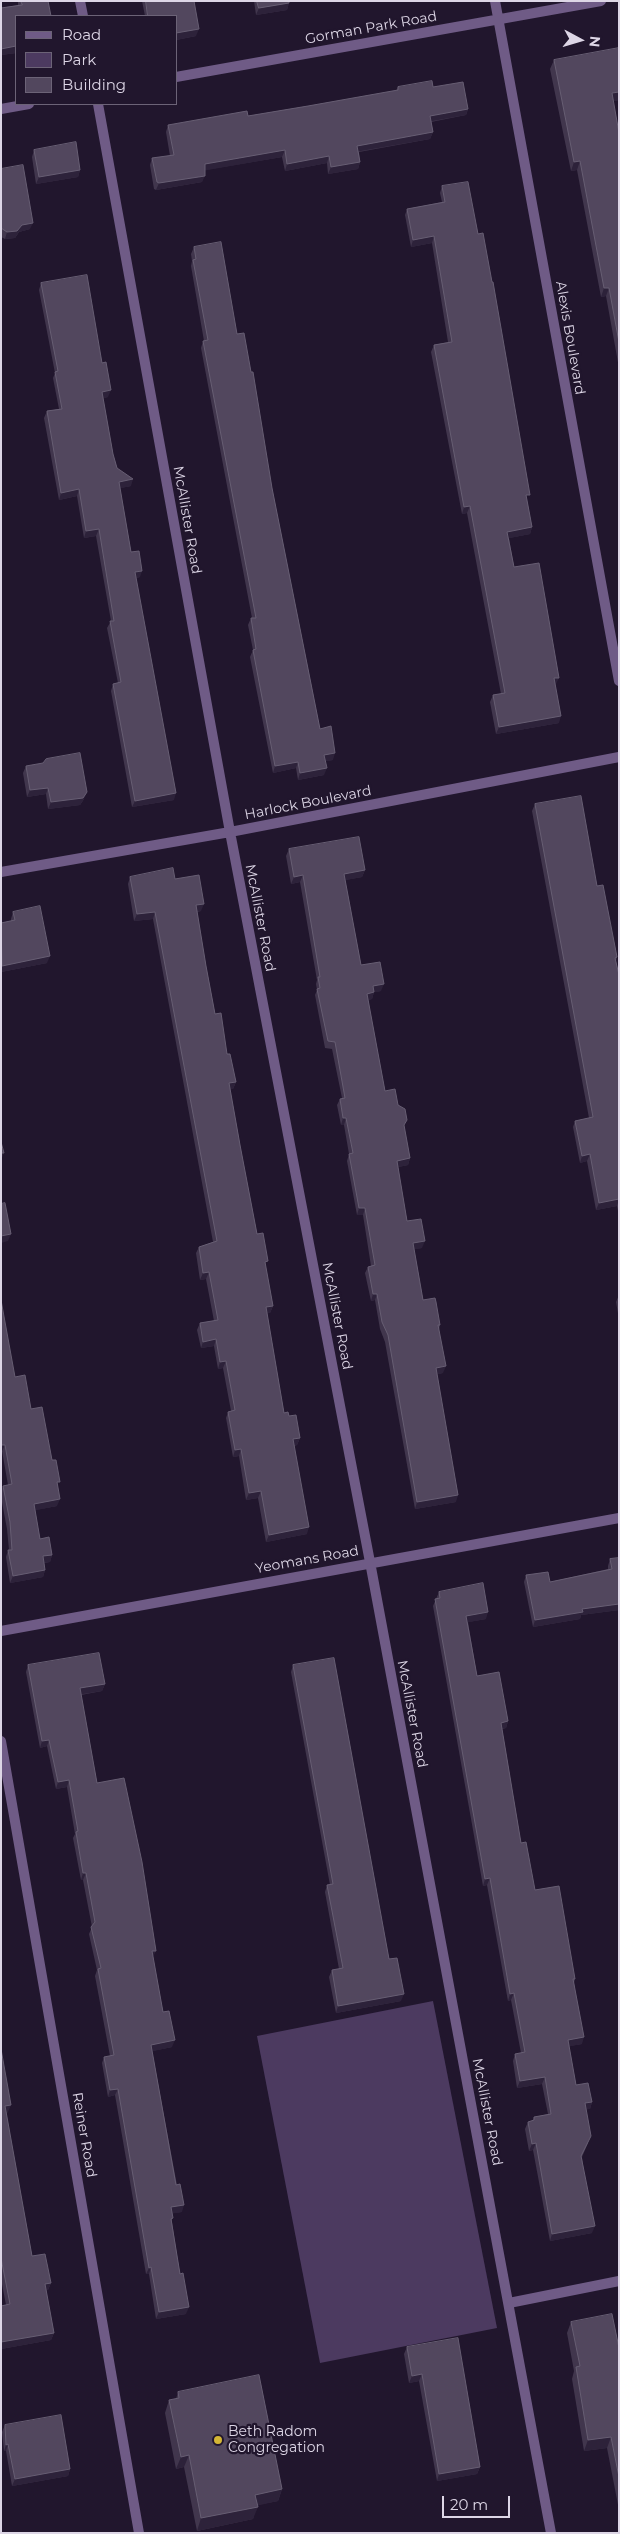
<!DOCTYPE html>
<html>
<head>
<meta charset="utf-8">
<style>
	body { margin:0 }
	#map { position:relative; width:620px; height:2534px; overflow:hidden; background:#21162d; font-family:Montserrat,sans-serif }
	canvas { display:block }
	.frame { position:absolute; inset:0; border:2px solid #ddd6e6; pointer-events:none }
	.legend { position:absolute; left:15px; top:15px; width:162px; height:90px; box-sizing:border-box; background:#21162d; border:1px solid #6c6377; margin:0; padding:6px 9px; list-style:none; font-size:15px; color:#ddd6e6 }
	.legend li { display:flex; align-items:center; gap:10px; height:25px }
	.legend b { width:25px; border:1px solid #6c6377 }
	.north { position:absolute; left:555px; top:15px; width:50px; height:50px; -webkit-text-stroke:4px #21162d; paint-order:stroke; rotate:96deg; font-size:14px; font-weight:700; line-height:20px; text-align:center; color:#ddd6e6 }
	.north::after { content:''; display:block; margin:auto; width:18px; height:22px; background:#ddd6e6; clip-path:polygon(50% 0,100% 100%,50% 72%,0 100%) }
	.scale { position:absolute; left:442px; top:2496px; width:68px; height:22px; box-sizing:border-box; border:2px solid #ddd6e6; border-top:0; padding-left:6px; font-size:15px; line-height:18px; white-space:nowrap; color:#ddd6e6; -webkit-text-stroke:4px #21162d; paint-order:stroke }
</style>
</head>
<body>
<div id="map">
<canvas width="620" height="2534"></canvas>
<div class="frame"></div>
<ul class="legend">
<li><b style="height:6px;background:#6f5b86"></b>Road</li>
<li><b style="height:14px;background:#4c3a60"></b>Park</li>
<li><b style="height:14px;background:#52475e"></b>Building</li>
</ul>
<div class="north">N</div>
<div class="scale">20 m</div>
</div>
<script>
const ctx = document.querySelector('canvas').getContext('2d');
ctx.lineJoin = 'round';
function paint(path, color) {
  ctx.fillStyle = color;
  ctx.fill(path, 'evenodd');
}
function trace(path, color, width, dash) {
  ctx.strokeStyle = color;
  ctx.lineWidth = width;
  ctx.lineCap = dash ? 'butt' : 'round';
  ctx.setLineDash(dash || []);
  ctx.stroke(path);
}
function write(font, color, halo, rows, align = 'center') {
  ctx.font = font + ' Montserrat,sans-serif';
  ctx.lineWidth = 4.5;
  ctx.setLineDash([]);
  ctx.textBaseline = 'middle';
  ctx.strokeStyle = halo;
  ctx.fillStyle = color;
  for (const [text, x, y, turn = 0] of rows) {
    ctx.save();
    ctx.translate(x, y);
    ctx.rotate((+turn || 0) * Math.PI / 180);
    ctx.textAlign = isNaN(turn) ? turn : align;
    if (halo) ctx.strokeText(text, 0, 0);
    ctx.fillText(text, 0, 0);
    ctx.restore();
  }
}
paint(new Path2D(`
	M433,2001L497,2328L320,2363L257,2036Z`), '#4c3a60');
trace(new Path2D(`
	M80,1L83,16
	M495,1L619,681
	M176,77L601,1
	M98,104L230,832L370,1562L551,2533
	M1,109L29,104
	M1,872L230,832L619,757
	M1,1631L619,1518
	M1,1741L139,2533
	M509,2303L619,2281`), '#6f5b86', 10);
paint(new Path2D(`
	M18,1H48L16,16V53L1,55V8L18,5Z
	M142,1H194L196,36L176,40V16H145Z
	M254,1H292L289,2L287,10L256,15Z
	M554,60L619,100L613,101L619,133V368L606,296L601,297L577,170L571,171L550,69Z
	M398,87H433L468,109L466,115L431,122L433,132L430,139L359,152L360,162L358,169L328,174L327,163L285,171L282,157L205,170L202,182L156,190L154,189L150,165L152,158L170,156L166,132L168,125L248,116L308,106L396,91Z
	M34,150L80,170L78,177L36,184L32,157Z
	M1,169L30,229L19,232L15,238L5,239L1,237Z
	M442,186L527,501L532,527L530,534L509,538L514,567L556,684H555L559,723L496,734L490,702L493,695L501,694L467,513L462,514L431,352L434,345L448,342L432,243L411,247L405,215L407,209L442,202L440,193Z
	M194,247L237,334L272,488L320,729L333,760L325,761L324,775L298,780L296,768L273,773L250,657L253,650L248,625L251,618H252L201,348L203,341H204L191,266L192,261L191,254Z
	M41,283L108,397L103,398L113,454L117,468L131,486L120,488L131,552L140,577L136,578L174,800L132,807L111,691L113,684L118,683L107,628L111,621L96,536L84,538L77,496L59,500L44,418L47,411L59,409L53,378L55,373L39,290Z
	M26,766L84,799L80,805L48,809L46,794L27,797L23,773Z
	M535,804L597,886L617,957L616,961L619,975V1216L617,1206L596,1210L587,1161L580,1163L573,1127L575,1121L589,1118L532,811Z
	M289,849L365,870L362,877L345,880L361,965L381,991L374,992L372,999L368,1000L385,1091L398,1105L404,1126L410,1158L408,1165L398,1167L407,1221L422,1248L414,1249L423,1300L440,1325L439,1330L443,1373L437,1374L456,1502L415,1509L385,1342L380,1329L375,1300L371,1301L365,1273L368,1267L371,1266L363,1215H357L347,1161L349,1154L344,1125H341L337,1105L340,1099L342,1098L332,1049L325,1048L315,995L317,990L316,984L317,980L300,882L291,884L286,856Z
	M130,877L175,879L201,911L197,912L206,966L215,1014L227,1054L236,1082L233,1089H230L240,1145L257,1234L266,1268L273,1306L270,1313H267L284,1413L289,1416L300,1438L297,1445L294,1446L307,1534L266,1542L258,1498L246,1500L239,1456L233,1457L226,1418L228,1412L231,1411L223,1368L218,1369L214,1346L201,1348L197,1330L200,1323L214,1321L206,1279L200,1280L196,1253L199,1247L213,1242L153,919L134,921L128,884Z
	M13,912L47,963L1,972V923L11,921V919Z
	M619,1295V1319L616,1302Z
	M15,1377L31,1409L58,1487L57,1506L35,1510L40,1539L52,1555L50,1562L44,1563L45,1570L43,1577L10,1583L6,1557L8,1550H9L7,1529L1,1497V1491L3,1486L8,1485L2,1451Z
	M619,1558V1610L581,1615L580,1619L533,1627L524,1582L526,1575L550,1582L608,1569V1566L610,1559Z
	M439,1592L486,1619L468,1622L477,1676L508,1721L506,1728L502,1729L521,1843L535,1890L575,1979L574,1983L582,2044L569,2046L576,2085L592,2102L590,2109H586L588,2143L582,2157L592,2233L550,2241L533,2150L529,2151L525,2129L528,2122L533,2121L534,2117L548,2114L542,2084L517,2088L513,2061L515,2054L521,2053L511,2000L508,2001L487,1885L483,1886L433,1606Z
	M28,1665L105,1684L102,1691L81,1695L97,1783L153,1957L163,2012L172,2047L152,2051L182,2212L172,2213V2222L186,2314L156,2319L149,2274H146L115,2095L108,2097L102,2063L104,2057L110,2056L95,1976L97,1970L89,1934L92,1927L83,1880H81L73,1838L75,1834L67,1787L56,1789L47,1746L40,1748L26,1672Z
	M293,1665L389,1959L401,2001L336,2013L329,1977L332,1970L339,1969L325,1892L327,1885H330L291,1672Z
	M1,2049L8,2112L6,2113L32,2256L51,2283L48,2290H46L54,2333L51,2340L1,2349V2306L6,2305L1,2279Z
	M571,2322L619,2348V2510L607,2448L584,2451L572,2379L574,2371L567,2333Z
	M407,2347L480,2467L477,2474L437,2481L419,2381L409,2383L404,2354Z
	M178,2392L282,2489L278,2501L257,2505L253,2519L197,2531L184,2467L176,2469L165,2413L169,2400L176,2399Z
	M5,2425L70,2469L68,2476L12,2486L6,2451H4L2,2432Z`), '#41364d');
paint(new Path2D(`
	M289,3L287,10L256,15L259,8Z
	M199,29L196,36L176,40V33Z
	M16,46V53L1,55V49Z
	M619,92V100L609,102L612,93Z
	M468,109L466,115L427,122L430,116Z
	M433,132L430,139L355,152L357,146Z
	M285,150L282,157L202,171L205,164Z
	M329,156L327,163L285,171L287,164Z
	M580,161L577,170L571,171L574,162Z
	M360,162L358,169L328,174L331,167Z
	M80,170L78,177L36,184L39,177Z
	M205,176L202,182L156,190L159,183Z
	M33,223L30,229L19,232L15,238L5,239L7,232L22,225Z
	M434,236L432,243L411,247L413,240Z
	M604,288H609L606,296L601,297Z
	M111,390L108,397L100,399L102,392Z
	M133,479L131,486L117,489L119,482Z
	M79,489L77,496L59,500L61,493Z
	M470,506L467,513L462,514L464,507Z
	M532,527L530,534L505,539L507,532Z
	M99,529L96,536L84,538L86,531Z
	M142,571L140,577L133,579L135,572Z
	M554,678H559L556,684L552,685Z
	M561,716L559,723L496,734L499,727Z
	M335,753L333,760L322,762L324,755Z
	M298,762L296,768L273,773L275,766Z
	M327,768L324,775L298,780L300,773Z
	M48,788L46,794L27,797L30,790Z
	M87,792L84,799L80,805L48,809L51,802Z
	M176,793L174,800L132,807L135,801Z
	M365,870L362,877L341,881L344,874Z
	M303,875L300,882L291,884L294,877Z
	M204,904L201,911L194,912L196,905Z
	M155,912L153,919L134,921L137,914Z
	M50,956L47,963L1,972L2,966Z
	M384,984L381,991L371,993L373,986Z
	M374,992L372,999L365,1001L367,994Z
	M236,1082L233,1089L227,1090L229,1083Z
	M343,1118H346L344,1125H341Z
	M1,1153H4L1,1160Z
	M590,1154L587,1161L580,1163L582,1156Z
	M410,1158L408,1165L394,1168L397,1161Z
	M619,1199L617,1206L596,1210L599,1203Z
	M359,1208H365L363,1215H357Z
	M11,1234L8,1241L1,1243V1236Z
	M425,1241L422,1248L410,1250L413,1243Z
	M209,1272L206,1279L200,1280L203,1273Z
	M373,1294H377L375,1300L371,1301Z
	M273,1306L270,1313L263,1314L266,1307Z
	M216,1339L214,1346L201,1348L203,1342Z
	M226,1361L223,1368L218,1369L220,1362Z
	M446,1366L443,1373L433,1375L436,1368Z
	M300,1438L297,1445L291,1446L293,1439Z
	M1,1445H5L2,1451L1,1452Z
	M241,1449L239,1456L233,1457L235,1450Z
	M261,1491L258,1498L246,1500L249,1493Z
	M458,1495L456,1502L415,1509L417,1502Z
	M60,1499L57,1506L32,1511L34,1504Z
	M309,1527L307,1534L266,1542L269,1535Z
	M52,1555L50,1562L41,1563L43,1556Z
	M45,1570L43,1577L10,1583L13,1576Z
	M619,1604V1610L581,1615L580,1619L533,1627L535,1620L582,1609Z
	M488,1612L486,1619L464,1623L466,1616Z
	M105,1684L102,1691L77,1695L80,1688Z
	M508,1721L506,1728L498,1729L501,1723Z
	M49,1740L47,1746L40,1748L42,1741Z
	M69,1780L67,1787L56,1789L58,1782Z
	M83,1873H86L83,1880H81Z
	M490,1878L487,1885L483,1886L485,1879Z
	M152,1951H156L153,1957Z
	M514,1993L511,2000L508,2001L510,1994Z
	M404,1994L401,2001L336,2013L338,2006Z
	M584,2037L582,2044L566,2047L568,2040Z
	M175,2040L172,2047L149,2052L151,2045Z
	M545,2077L542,2084L517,2088L520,2081Z
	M118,2089L115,2095L108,2097L110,2090Z
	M592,2102L590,2109L582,2110L585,2103Z
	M11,2105L8,2112L3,2113L5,2106Z
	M536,2143L533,2150L529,2151L532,2144Z
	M184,2205L182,2212L169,2214L171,2207Z
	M595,2226L592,2233L550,2241L552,2234Z
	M151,2267L149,2274H146L149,2268Z
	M51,2283L48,2290L43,2291L45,2284Z
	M189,2307L186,2314L156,2319L159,2312Z
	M54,2333L51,2340L1,2349V2342Z
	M422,2374L419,2381L409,2383L412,2376Z
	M611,2437L607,2448L584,2451L588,2440Z
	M8,2444L6,2451H4L6,2445Z
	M189,2455L184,2467L176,2469L181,2457Z
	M480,2467L477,2474L437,2481L439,2474Z
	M70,2469L68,2476L12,2486L15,2479Z
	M282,2489L278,2501L251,2507L255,2495Z
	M258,2507L253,2519L197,2531L201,2518Z`), '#2d223a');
const building = new Path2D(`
	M21,1H48L51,16H16V46L1,49V8L22,5Z
	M146,1H194L199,29L176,33V16H148Z
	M257,1H289V3L259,8Z
	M619,48V92L612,93L619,133V342L609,288H604L580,161L574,162L554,60Z
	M432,81L433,87L463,82L468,109L430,116L433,132L357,146L360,162L331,167L329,156L287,164L285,150L205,164V176L159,183L157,182L152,158L174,155L168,125L247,111L248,116L308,106L398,90V87Z
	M76,142L80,170L39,177L34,150Z
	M23,165L33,223L22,225L17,231L7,232L1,228V169Z
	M468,182L478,234L483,233L492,282H493L530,495H526L532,527L507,532L514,567L539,563L559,678H554L561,716L499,727L493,695L505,693L470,506L464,507L434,345L452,342L434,236L413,240L407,209L445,202L442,186Z
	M221,242L237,334L244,333L251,372H253L272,488L320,729L331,726L335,753L324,755L327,768L300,773L298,762L275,766L253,650L256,649L251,618H256L203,341L208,340L193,260L196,259L194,247Z
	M87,275L102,363L106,362L111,390L102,392L113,454L117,468L133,479L119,482L131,552L139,551L142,571L135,572L176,793L135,801L113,684L121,682L110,621H114L99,529L86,531L79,489L61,493L47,411L62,409L55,372L58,371L41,283Z
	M80,753L87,792L83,798L51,802L48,788L30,790L26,766L43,763L46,759Z
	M581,796L597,886L603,885L617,957L615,958L619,975V1199L599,1203L590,1154L582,1156L575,1121L593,1117L535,804Z
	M359,837L365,870L344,874L361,965L380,962L384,984L373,986L374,992L367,994L385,1091L395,1089L398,1105L405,1109L407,1120L404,1125L410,1158L397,1161L407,1221L421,1219L425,1241L413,1243L423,1300L435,1298L436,1302L440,1325H438L446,1366L436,1368L458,1495L417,1502L388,1335L382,1322L377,1294H373L368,1267L375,1265L365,1208H359L349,1154L353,1153L346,1118H343L340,1099L345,1098L335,1042L328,1041L317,989L320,988L318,977H320L303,875L294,877L289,849Z
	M173,868L175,879L199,875L204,904L196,905L206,966L215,1014L221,1013L227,1054H230L236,1082L229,1083L240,1145L257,1234L263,1233L268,1261L265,1262L273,1306L266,1307L284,1413L288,1412L289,1416L296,1415L300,1438L293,1439L309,1527L269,1535L261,1491L249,1493L241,1449L235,1450L228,1412L235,1410L226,1361L220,1362L216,1339L203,1342L200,1323L218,1320L209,1272L203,1273L199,1247L217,1241L155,912L137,914L130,877Z
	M40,906L50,956L2,966L1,923L15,920L13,912Z
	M1,1142L4,1153H1Z
	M5,1203L11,1234L1,1236V1204Z
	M1,1300L15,1377L25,1375L31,1409L42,1407L52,1460H56L60,1482H57L60,1499L34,1504L40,1539L49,1537L52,1555L43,1556L45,1570L13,1576L8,1550H12L10,1522L3,1486L12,1484L5,1445H1Z
	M619,1558V1604L582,1609L583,1612L535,1620L526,1575L548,1572L550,1582L612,1569L610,1559Z
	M483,1583L488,1612L466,1616L477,1676L499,1672L508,1721L501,1723L521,1843L526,1842L535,1890L559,1886L575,1979H573L584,2037L568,2040L576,2085L588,2083L592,2102L585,2103L591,2136L581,2156L595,2226L552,2234L536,2143L532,2144L528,2122L534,2120V2117L551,2114L545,2077L520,2081L515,2054L525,2052L514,1993L510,1994L490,1878L485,1879L435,1599L440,1598L439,1592Z
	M99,1653L105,1684L80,1688L97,1783L124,1778L142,1862L156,1951H152L163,2012L169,2011L175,2040L151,2045L176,2185L180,2184L184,2205L171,2207L173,2218L171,2219L180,2274L183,2273L189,2307L159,2312L151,2267L149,2268L118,2089L110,2090L104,2057L114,2055L98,1969L101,1968L91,1927L95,1922L86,1873H83L76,1832L78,1831L69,1780L58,1782L49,1740L42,1741L28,1665Z
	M334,1658L389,1959L397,1958L404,1994L338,2006L332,1970L343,1968L327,1885L333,1884L293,1665Z
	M1,2049L11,2105L5,2106L32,2256L45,2254L51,2283L45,2284L54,2333L1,2342V2306L10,2304L1,2258Z
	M612,2314L619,2348V2477L611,2437L588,2440L576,2367L580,2366L571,2322Z
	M458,2338L480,2467L439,2474L422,2374L412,2376L407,2347Z
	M259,2375L282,2489L255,2495L258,2507L201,2518L189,2455L181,2457L169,2400L179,2398L178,2392Z
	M61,2415L70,2469L15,2479L8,2444L6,2445L5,2425Z`);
paint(building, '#52475e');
trace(building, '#675e73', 1);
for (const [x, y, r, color] of [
	[218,2440,5,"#d4b635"]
]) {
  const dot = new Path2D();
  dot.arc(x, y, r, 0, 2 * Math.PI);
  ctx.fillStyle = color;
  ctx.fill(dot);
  trace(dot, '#21162d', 2);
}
write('14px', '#ddd6e6', '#21162d', [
	["Gorman Park Road",371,28,-10],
	["Alexis Boulevard",570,338,80],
	["McAllister Road",187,520,80],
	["Harlock Boulevard",308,803,-11],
	["McAllister Road",260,918,79],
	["McAllister Road",337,1316,79],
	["Yeomans Road",307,1560,-10],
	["McAllister Road",412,1714,79],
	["McAllister Road",487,2112,79],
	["Reiner Road",84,2135,80]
]);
write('14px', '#ddd6e6', '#21162d', [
	["Beth Radom",228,2432],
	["Congregation",228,2448]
], 'left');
</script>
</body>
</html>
